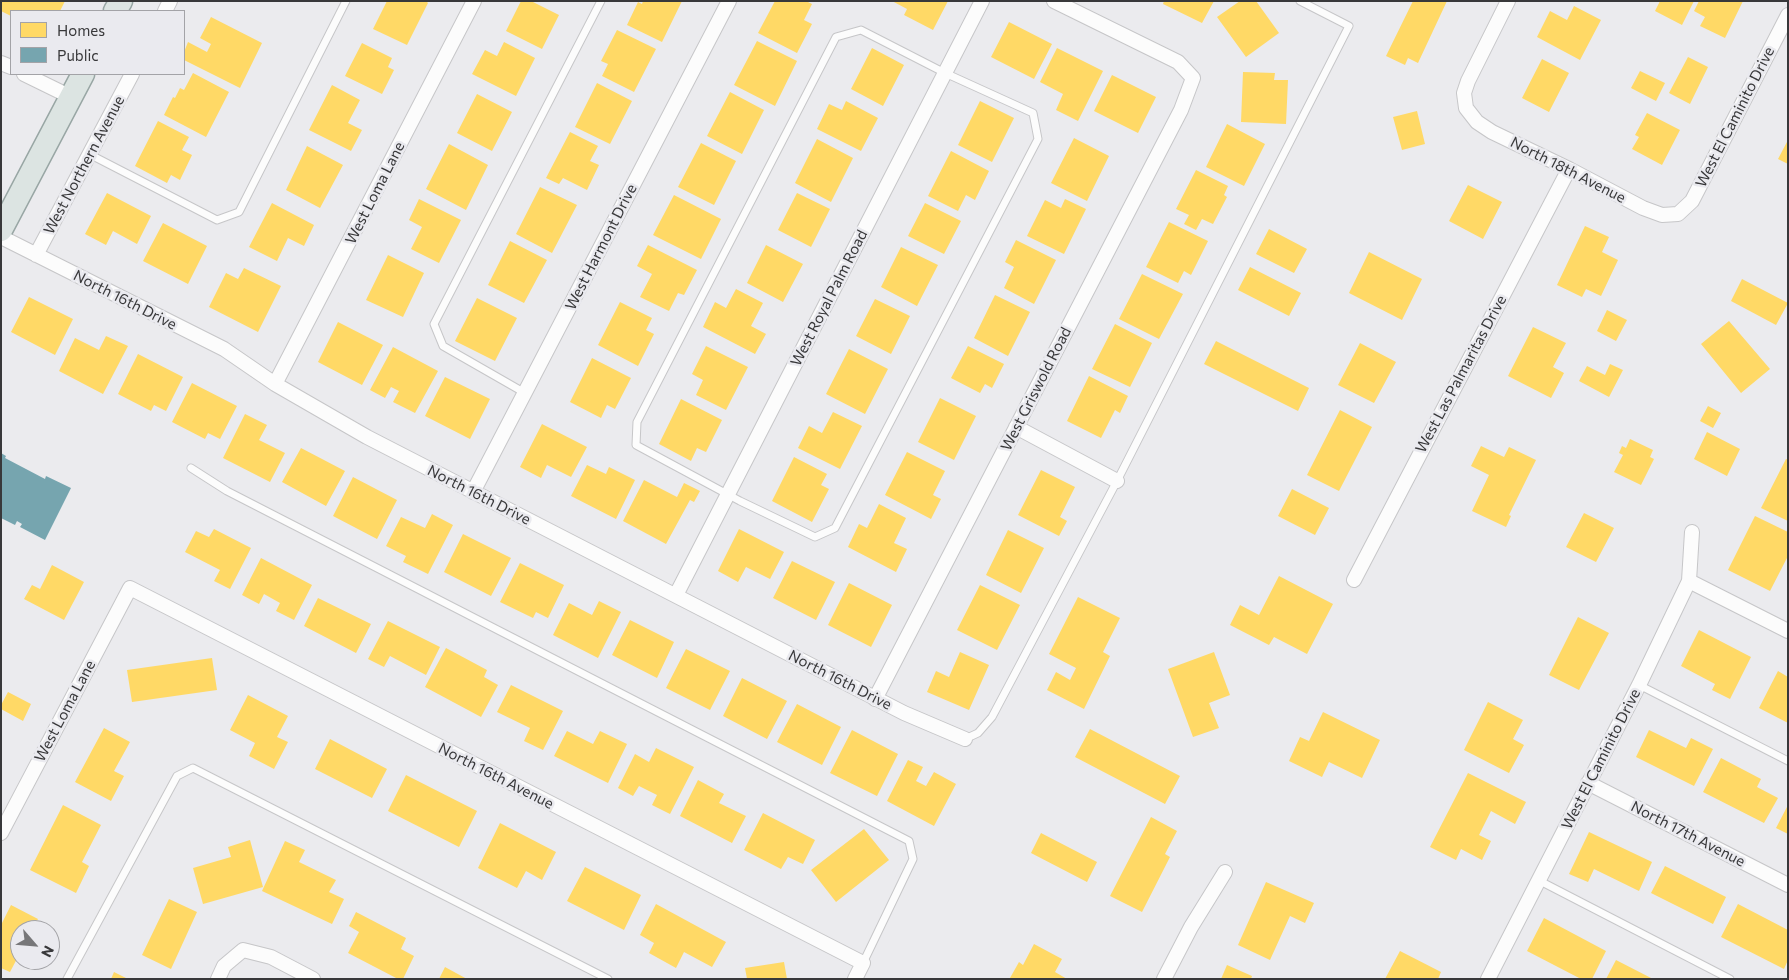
<!DOCTYPE html>
<html>
<head>
<meta charset="utf-8">
<style>
	body { margin:0 }
	#map { position:relative; width:1789px; height:980px; overflow:hidden; background:#ebebee; font-family:Commissioner,sans-serif }
	canvas { display:block }
	.frame { position:absolute; inset:0; border:2px solid #38383a; pointer-events:none }
	.legend { position:absolute; left:10px; top:10px; width:175px; height:65px; box-sizing:border-box; background:#eaeaef; border:1px solid #a3a3a7; margin:0; padding:6px 9px; list-style:none; font-size:15px; color:#38383a }
	.legend li { display:flex; align-items:center; gap:10px; height:25px }
	.legend b { width:25px; border:1px solid #a3a3a7 }
	.north { position:absolute; left:10px; top:920px; width:50px; height:50px; box-sizing:border-box; background:#eaeaef; border:1px solid #a3a3a7; border-radius:50%; rotate:117deg; font-size:14px; font-weight:700; line-height:20px; text-align:center; color:#38383a }
	.north::after { content:''; display:block; margin:auto; width:18px; height:22px; background:#777779; clip-path:polygon(50% 0,100% 100%,50% 72%,0 100%) }
</style>
</head>
<body>
<div id="map">
<canvas width="1789" height="980"></canvas>
<div class="frame"></div>
<ul class="legend">
<li><b style="height:14px;background:#ffd966"></b>Homes</li>
<li><b style="height:14px;background:#76a5af"></b>Public</li>
</ul>
<div class="north">N</div>
</div>
<script>
const ctx = document.querySelector('canvas').getContext('2d');
ctx.lineJoin = 'round';
function paint(path, color) {
  ctx.fillStyle = color;
  ctx.fill(path, 'evenodd');
}
function trace(path, color, width, dash) {
  ctx.strokeStyle = color;
  ctx.lineWidth = width;
  ctx.lineCap = dash ? 'butt' : 'round';
  ctx.setLineDash(dash || []);
  ctx.stroke(path);
}
function write(font, color, halo, rows, align = 'center') {
  ctx.font = font + ' Commissioner,sans-serif';
  ctx.lineWidth = 5;
  ctx.setLineDash([]);
  ctx.textBaseline = 'middle';
  ctx.strokeStyle = halo;
  ctx.fillStyle = color;
  for (const [text, x, y, turn = 0] of rows) {
    ctx.save();
    ctx.translate(x, y);
    ctx.rotate((+turn || 0) * Math.PI / 180);
    ctx.textAlign = isNaN(turn) ? turn : align;
    if (halo) ctx.strokeText(text, 0, 0);
    ctx.fillText(text, 0, 0);
    ctx.restore();
  }
}
paint(new Path2D(`
	M1,1H65L60,11H11V16L1,11Z
	M387,1H426L428,3L407,45L373,29Z
	M521,1H531L559,15L542,49L506,31Z
	M643,1H682L662,42L627,25L638,2L642,4Z
	M775,1H806L812,4L804,20L812,24L797,53L758,33Z
	M892,1H948L933,30L904,15L907,9Z
	M1164,1H1214L1202,23L1163,4Z
	M1240,1H1256L1279,33L1246,57L1217,17Z
	M1413,1H1447L1418,63L1408,58L1405,65L1386,56Z
	M1660,1H1694L1682,25L1655,11Z
	M1699,1H1743L1725,38L1700,26L1705,17L1694,11Z
	M1574,6L1601,20L1580,60L1537,37L1550,11L1567,20Z
	M211,17L262,43L240,88L184,60V52L188,42L207,52L211,44L200,38Z
	M1009,22L1052,44L1034,79L991,57Z
	M617,30L656,49L634,92L602,76L608,64L601,61Z
	M757,41L797,61L775,106L734,85Z
	M504,42L535,58L516,96L472,74L485,50L497,56Z
	M362,43L392,58L388,67L394,70L382,94L345,76Z
	M872,48L904,65L883,106L851,89Z
	M1057,48L1103,71L1078,121L1056,110L1063,94L1040,82Z
	M1688,57L1708,67L1690,104L1669,93Z
	M1542,59L1569,73L1549,112L1522,98Z
	M1640,71L1665,83L1656,101L1631,88Z
	M1243,72L1275,73L1274,80H1288L1286,124L1241,122Z
	M193,73L229,92L206,137L164,115L173,97L175,98L180,88L184,90Z
	M1112,75L1156,97L1138,133L1094,111Z
	M597,83L632,101L610,144L575,127Z
	M332,85L360,100L348,123L362,130L351,151L309,130Z
	M730,92L764,110L742,154L707,136Z
	M477,94L512,112L492,151L457,133Z
	M846,101L878,118L861,151L817,129L829,104L842,110Z
	M980,101L1014,118L992,162L958,145Z
	M1417,111L1425,144L1402,150L1393,117Z
	M1647,113L1680,130L1662,165L1632,149L1639,137L1635,135Z
	M158,121L189,137L182,150L192,155L180,180L171,175L167,183L135,166Z
	M1227,124L1265,144L1244,186L1206,167Z
	M570,132L598,146L590,161L599,165L587,190L563,178L559,184L546,178Z
	M1074,138L1109,156L1087,201L1051,183Z
	M817,139L853,158L831,202L795,183Z
	M1788,140V164L1778,159Z
	M701,143L736,161L714,205L678,187Z
	M449,144L488,165L466,210L426,189Z
	M307,146L343,165L320,208L286,190Z
	M951,151L989,171L975,200L966,195L958,211L928,196Z
	M1196,170L1228,186L1224,195L1227,197L1213,224L1202,219L1196,230L1184,224L1189,215L1176,209Z
	M1468,185L1502,202L1483,239L1449,221Z
	M540,187L577,205L552,253L516,234Z
	M107,193L151,216L137,244L113,231L106,245L85,234Z
	M797,193L830,209L811,247L778,230Z
	M674,195L721,219L701,259L653,235Z
	M419,199L461,220L439,263L411,249L422,227L409,220Z
	M1065,199L1086,209L1064,254L1027,236L1045,200L1061,208Z
	M272,203L314,225L304,246L288,238L277,261L249,247Z
	M925,203L961,221L944,254L908,236Z
	M1169,222L1208,241L1191,275L1184,271L1178,283L1146,267Z
	M163,223L207,246L188,284L143,261Z
	M1585,226L1609,237L1602,252L1618,260L1601,296L1586,289L1582,297L1557,285Z
	M1269,229L1307,249L1294,273L1256,254Z
	M1016,240L1056,260L1034,304L1004,288L1014,267L1005,262Z
	M510,241L547,260L524,303L488,285Z
	M648,245L697,270L684,295L678,293L669,311L640,297L652,274L637,266Z
	M766,245L803,264L783,302L747,283Z
	M901,247L938,265L917,306L881,287Z
	M1369,252L1422,279L1402,320L1349,293Z
	M388,255L424,273L403,317L366,300Z
	M1250,267L1301,293L1289,316L1238,290Z
	M244,268L281,286L258,332L209,307L226,273L238,279Z
	M1142,274L1183,294L1159,339L1119,319Z
	M1742,279L1788,303L1776,325L1731,301Z
	M736,289L763,303L751,326L766,334L755,354L703,327L715,302L726,308Z
	M995,295L1030,312L1008,356L974,338Z
	M29,297L73,319L55,355L11,332Z
	M477,298L517,318L495,361L455,341Z
	M875,299L910,316L891,354L856,336Z
	M620,302L652,318L646,330L654,334L638,366L598,345Z
	M1607,310L1627,320L1616,341L1597,331Z
	M1729,321L1770,369L1741,393L1701,344Z
	M338,322L383,345L362,385L318,362Z
	M1115,324L1152,343L1130,387L1092,369Z
	M1533,327L1566,343L1553,367L1564,373L1551,398L1508,376Z
	M106,336L128,346L103,394L59,371L75,338L99,350Z
	M1216,341L1309,388L1298,411L1204,364Z
	M1360,343L1396,362L1374,403L1338,385Z
	M706,346L748,367L726,410L696,395L703,380L692,374Z
	M968,346L1004,364L992,388L985,384L980,393L951,378Z
	M393,347L438,371L415,413L393,402L399,391L391,387L385,398L370,390Z
	M849,349L888,369L865,414L826,394Z
	M138,354L183,377L166,411L154,405L151,411L118,394Z
	M592,358L631,378L615,409L607,405L601,418L570,402Z
	M1610,364L1623,370L1609,397L1579,381L1587,366L1605,375Z
	M1089,376L1128,396L1120,413L1115,410L1101,438L1067,421Z
	M445,377L490,399L470,439L425,416Z
	M192,383L237,406L220,439L208,433L205,439L172,422Z
	M940,398L976,416L954,460L918,442Z
	M681,399L722,420L706,452L697,448L691,461L659,444Z
	M1708,406L1721,413L1713,428L1700,421Z
	M1340,410L1372,427L1339,491L1307,475Z
	M833,412L862,426L840,469L798,448L809,426L822,433Z
	M245,414L267,425L259,440L285,453L270,482L223,458Z
	M542,424L587,447L571,477L547,465L541,478L520,467Z
	M1707,432L1740,449L1727,476L1694,459Z
	M1630,439L1653,450L1650,457L1654,459L1641,485L1614,472L1623,455L1619,453L1622,446L1626,448Z
	M1481,446L1504,457L1509,447L1536,460L1509,515L1511,516L1506,527L1472,511L1489,475L1471,466Z
	M301,448L345,471L326,506L282,482Z
	M907,452L945,471L933,495L941,499L931,519L885,495Z
	M794,457L827,474L821,485L829,489L812,522L772,501Z
	M1786,459L1788,460V521L1761,508Z
	M587,465L606,474L609,467L635,480L616,519L571,496Z
	M1041,470L1075,487L1060,517L1067,521L1059,536L1018,515Z
	M353,477L397,500L377,539L333,516Z
	M644,480L677,497L684,483L700,491L694,502L690,500L666,544L623,521Z
	M1292,489L1329,508L1315,535L1278,516Z
	M879,504L906,518L894,543L907,549L896,572L848,547L859,524L867,528Z
	M1584,513L1614,528L1596,562L1566,547Z
	M432,514L453,525L428,574L403,562L406,556L386,546L401,517L425,528Z
	M1755,516L1788,532V556L1770,591L1728,570Z
	M214,529L251,548L230,589L214,581L220,570L185,552L196,531L209,537Z
	M739,529L784,552L770,579L746,567L738,582L718,571Z
	M1008,530L1044,548L1021,593L986,575Z
	M463,534L511,558L491,596L444,572Z
	M261,558L312,585L294,620L276,611L280,603L264,594L259,604L242,595Z
	M792,561L835,582L816,620L773,598Z
	M520,563L564,585L548,618L536,612L533,618L500,602Z
	M52,565L84,582L64,620L24,599L32,585L40,589Z
	M1279,576L1333,604L1307,654L1274,637L1269,645L1230,625L1240,605L1259,615Z
	M849,583L892,605L871,647L828,625Z
	M980,585L1020,605L997,650L957,630Z
	M1078,597L1120,618L1103,652L1110,656L1084,709L1047,690L1056,672L1070,680L1076,668L1049,654Z
	M318,598L371,624L356,653L304,626Z
	M599,601L621,612L598,658L553,635L569,603L592,615Z
	M1578,617L1609,633L1579,690L1549,675Z
	M630,620L674,642L657,678L612,655Z
	M388,621L440,647L426,675L390,656L384,667L368,659Z
	M1699,630L1751,657L1730,699L1712,690L1715,684L1681,666Z
	M446,648L487,670L484,677L498,685L481,717L425,687Z
	M686,649L730,671L710,710L666,688Z
	M960,652L989,665L969,710L927,692L936,671L949,677Z
	M1214,652L1230,695L1209,703L1219,728L1193,737L1168,669Z
	M212,658L217,690L132,702L127,670Z
	M1778,671L1788,677V723L1759,708Z
	M742,678L787,701L767,739L723,716Z
	M511,685L563,711L543,750L524,741L530,728L497,712Z
	M8,692L31,704L23,721L1,709V705Z
	M248,695L288,716L277,737L288,742L274,769L249,756L255,743L230,730Z
	M1488,702L1523,720L1513,739L1524,745L1509,773L1464,750Z
	M797,704L841,727L822,765L777,742Z
	M1323,712L1380,740L1362,778L1329,762L1322,777L1289,761L1300,737L1309,741Z
	M104,728L130,742L114,771L124,776L111,801L75,782Z
	M1090,729L1180,776L1165,804L1075,757Z
	M852,730L898,754L877,796L830,773Z
	M1649,730L1686,748L1691,738L1713,749L1694,786L1636,757Z
	M567,731L593,744L600,731L627,744L608,783L554,756Z
	M330,739L387,769L372,798L315,769Z
	M656,748L694,767L670,814L652,805L657,795L639,786L633,796L618,788L635,754L649,762Z
	M1721,758L1761,779L1757,787L1778,798L1764,823L1703,792Z
	M908,760L923,767L916,781L926,786L934,772L956,784L934,826L887,801Z
	M1468,773L1526,802L1515,824L1491,811L1479,835L1491,841L1482,860L1461,849L1456,860L1430,847Z
	M406,775L477,811L459,847L388,811Z
	M698,780L724,794L719,803L746,816L732,843L680,816Z
	M63,805L101,825L82,862L89,866L76,893L30,870Z
	M1788,805V834L1776,828Z
	M763,813L815,840L803,864L788,857L781,869L744,850Z
	M1151,817L1177,831L1165,854L1170,857L1142,912L1110,896Z
	M500,823L556,852L542,880L526,871L517,888L478,868Z
	M864,829L889,860L836,902L811,870Z
	M1589,832L1652,862L1639,891L1594,869L1588,882L1569,874Z
	M1041,833L1097,862L1087,882L1031,853Z
	M250,840L263,887L203,904L193,868L231,857L228,847Z
	M285,841L305,850L299,862L336,880L329,892L344,899L332,924L262,891Z
	M1665,866L1726,897L1713,924L1651,893Z
	M585,867L641,895L624,930L567,901Z
	M1266,882L1314,903L1305,923L1290,916L1270,960L1238,945Z
	M169,899L197,912L171,969L142,955Z
	M656,904L726,942L712,967L684,952L676,968L649,953L654,943L640,935Z
	M1738,904L1788,930V960L1784,969L1721,937Z
	M11,905L38,919L32,930H20V953L10,972L1,968V925Z
	M356,912L406,938L401,949L414,956L403,979H398L348,953L359,932L349,926Z
	M1544,918L1606,951L1592,979H1581L1527,951Z
	M1034,944L1062,959L1055,972L1067,979L1010,978L1019,962L1023,965Z
	M1400,951L1441,972L1438,979H1385Z
	M1616,960L1653,979H1606Z
	M784,962L787,979H747L745,968Z
	M1227,965L1252,976L1251,979H1221Z
	M445,967L467,979H439Z
	M114,972L128,979H111Z`), '#ffd966');
paint(new Path2D(`
	M1,453L6,456L5,458L45,479L46,476L71,488L45,540L20,527L22,524L17,521L15,525L1,518Z`), '#76a5af');
const lane = new Path2D(`
	M861,30L945,73L1033,113L1038,139L835,528L815,537L740,501L636,445L637,422L836,37Z
	M89,154L217,220L239,212L346,1
	M525,393L443,346L434,324L601,1
	M191,468L227,491L909,841L913,859L863,963
	M1639,685L1788,761
	M965,739L978,733L992,717L1117,481L1349,26L1300,1
	M1538,880L1730,979
	M67,979L177,776L193,768L608,979`);
const street = new Path2D(`
	M1508,1L1468,81L1464,93L1466,108L1477,122L1492,132L1569,169L1643,208L1662,215L1678,214L1692,201L1788,15
	M165,11L170,1
	M1,63L11,67
	M24,74L71,97
	M1,237L224,349L275,384L367,437L904,713L965,739
	M36,255L132,74
	M275,384L474,1
	M1016,427L1117,481
	M473,492L729,1
	M1354,580L1569,169
	M1689,581L1788,631
	M676,595L982,1
	M875,699L1181,110L1193,78L1178,62L1054,1
	M1588,783L1788,885
	M1,833L130,588L863,963L855,979
	M218,979L224,966L243,950L271,957L313,979
	M1164,979L1191,927L1225,872
	M1488,979L1639,685L1689,581L1692,532`);
const primary = new Path2D(`
	M115,11L121,1
	M1,230L83,74`);
trace(lane, '#c6c6c8', 9);
trace(street, '#c6c6c8', 16);
trace(primary, '#98a6a4', 25);
trace(lane, '#fcfcfc', 7);
trace(street, '#fcfcfc', 14);
trace(primary, '#dce4e2', 22);
write('15px', '#38383a', '#eaeaef', [
	["West El Caminito Drive",1735,117,-63],
	["West Northern Avenue",84,165,-62],
	["North 18th Avenue",1568,170,27],
	["West Loma Lane",375,193,-63],
	["West Harmont Drive",601,247,-63],
	["West Royal Palm Road",829,298,-63],
	["North 16th Drive",125,300,27],
	["West Las Palmaritas Drive",1461,374,-62],
	["West Griswold Road",1036,389,-63],
	["North 16th Drive",479,495,27],
	["North 16th Drive",840,680,27],
	["West Loma Lane",65,711,-62],
	["West El Caminito Drive",1601,759,-63],
	["North 16th Avenue",496,776,27],
	["North 17th Avenue",1688,834,27]
]);
</script>
</body>
</html>
